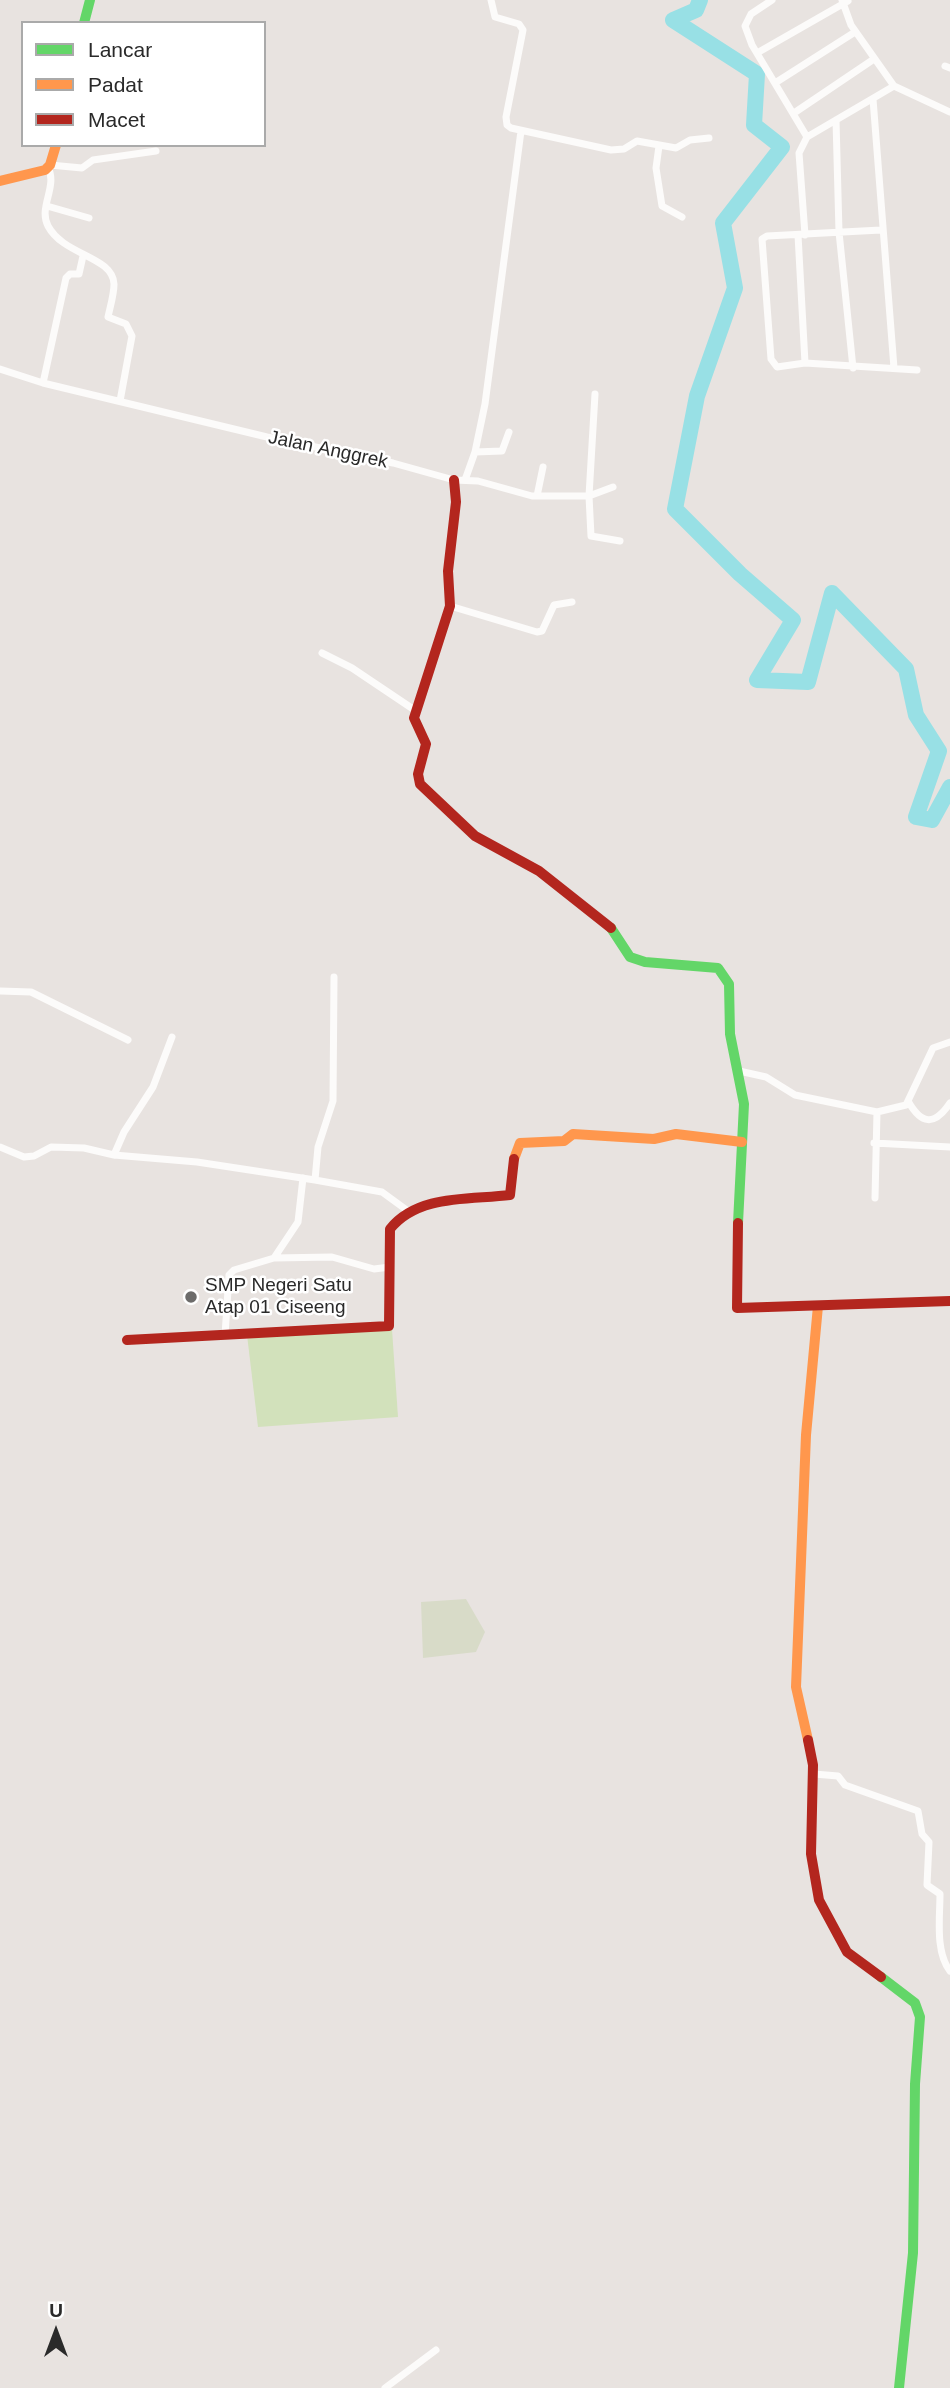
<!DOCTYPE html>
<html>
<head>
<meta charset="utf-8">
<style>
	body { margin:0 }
	#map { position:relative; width:950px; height:2388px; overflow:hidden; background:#e8e3e0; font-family:Helvetica,sans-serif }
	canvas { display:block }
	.legend { position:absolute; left:21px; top:21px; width:245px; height:126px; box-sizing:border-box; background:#fff; border:2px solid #aaa; margin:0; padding:9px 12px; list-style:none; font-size:21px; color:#2a2a2a }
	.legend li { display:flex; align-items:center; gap:14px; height:35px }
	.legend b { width:35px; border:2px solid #aaa }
	.north { position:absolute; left:21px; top:2297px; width:70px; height:70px; -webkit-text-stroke:5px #fff; paint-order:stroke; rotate:0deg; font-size:19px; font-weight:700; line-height:28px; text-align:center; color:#2a2a2a }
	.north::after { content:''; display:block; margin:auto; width:24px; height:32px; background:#2a2a2a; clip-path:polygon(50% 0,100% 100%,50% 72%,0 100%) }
</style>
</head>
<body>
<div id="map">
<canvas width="950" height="2388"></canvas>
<ul class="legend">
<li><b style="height:9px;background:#63d668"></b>Lancar</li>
<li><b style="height:9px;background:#ff974d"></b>Padat</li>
<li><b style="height:9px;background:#b3261e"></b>Macet</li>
</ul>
<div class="north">U</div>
</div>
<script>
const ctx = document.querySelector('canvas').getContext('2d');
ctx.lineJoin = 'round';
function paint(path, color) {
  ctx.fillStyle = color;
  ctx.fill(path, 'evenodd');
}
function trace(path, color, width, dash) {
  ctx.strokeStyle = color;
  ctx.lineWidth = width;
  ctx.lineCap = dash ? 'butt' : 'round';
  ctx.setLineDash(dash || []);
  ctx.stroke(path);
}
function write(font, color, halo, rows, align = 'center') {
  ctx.font = font + ' Helvetica,sans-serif';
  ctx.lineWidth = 5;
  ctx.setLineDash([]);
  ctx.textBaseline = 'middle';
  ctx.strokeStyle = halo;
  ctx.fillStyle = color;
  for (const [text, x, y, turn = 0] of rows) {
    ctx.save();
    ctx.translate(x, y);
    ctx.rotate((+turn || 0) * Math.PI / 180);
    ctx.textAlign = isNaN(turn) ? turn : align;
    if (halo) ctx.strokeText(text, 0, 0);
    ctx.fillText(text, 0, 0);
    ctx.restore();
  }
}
paint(new Path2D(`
	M392,1329L398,1417L258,1427L247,1335Z`), '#d2e1bb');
paint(new Path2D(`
	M466,1599L485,1632L476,1652L423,1658L421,1602Z`), '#d8dbc8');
trace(new Path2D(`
	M700,0L696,10L673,20L757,74L754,125L782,147L723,223L735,288L697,396L675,509L740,574L793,620L757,680L808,682L832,593L906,669L916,715L939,751L916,817L932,820L950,787`), '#98e0e5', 16);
trace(new Path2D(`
	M491,0L495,17L519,24L523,30L506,117L507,125L511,128L611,150L624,149L637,141L676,148L690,140L709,138
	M772,0L751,14L745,26L752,45L807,137L894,86
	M842,0L851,25L894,86L950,112
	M757,53L848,1
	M945,66L950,68
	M775,83L855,32
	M873,99L894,368
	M794,113L874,59
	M836,120L839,232L853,368
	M659,146L656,168L662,206L682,217
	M50,165L82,168L93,160L156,151
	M48,167C58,187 38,207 48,226C64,256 113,256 114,284C114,295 110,307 108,317L126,324L132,336L120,401
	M47,206L89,218
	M881,230L767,236L762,239L771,359L777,367L805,363L917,370
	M798,235L805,363
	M805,235L799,153L807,137
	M0,369L43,383L267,437L393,463L454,480L478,481L532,496H589L591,536L620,541
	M43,383L66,278L70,274H79L83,256
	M595,394L589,496L613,487
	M475,452L485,404L521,131
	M465,480L475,452L502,451L509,432
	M537,496L543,467
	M450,606L537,632L542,631L554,605L572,602
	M322,653L352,668L416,711
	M0,991L31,992L128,1040
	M739,1071L766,1077L795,1095L877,1112L906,1105L933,1048L950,1042
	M908,1101C921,1124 934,1127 950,1103
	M874,1143L950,1147
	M0,1147L24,1157L34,1156L51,1147L84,1148L114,1155L197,1162L315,1180L382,1192L408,1211
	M114,1155L124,1132L153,1087L172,1037
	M315,1180L318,1147L333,1101L334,977
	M875,1198L877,1112
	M274,1258L332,1257L374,1269L390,1267
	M225,1335L229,1275L234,1270L274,1258L298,1222L303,1178
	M814,1774L838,1776L845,1785L918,1811L922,1834L929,1842L927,1885L940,1894C940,1917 935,1952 950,1971
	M385,2388L436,2350`), '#fcfbfa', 7);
trace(new Path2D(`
	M84,23L90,0
	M611,928L630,957L645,962L718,968L729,984L730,1034L744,1104L738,1223
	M881,1977L915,2003L920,2017L915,2084L913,2253L899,2388`), '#63d668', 10);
trace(new Path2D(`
	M0,181L45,170L50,165L56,145
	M514,1159L520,1143L564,1141L573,1134L654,1139L676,1134L742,1142
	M808,1740L796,1687L806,1435L818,1306`), '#ff974d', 10);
trace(new Path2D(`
	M454,480L456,502L448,571L450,606L414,718L426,744L418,774L420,784L475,836L539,871L611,928
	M738,1223L737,1308L950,1301
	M127,1340L389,1326L390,1229C418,1194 470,1200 510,1195L514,1159
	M808,1740L813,1765L811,1854L819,1900L847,1952L881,1977`), '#b3261e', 10);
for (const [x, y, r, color] of [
	[191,1297,7,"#6c6b6a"]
]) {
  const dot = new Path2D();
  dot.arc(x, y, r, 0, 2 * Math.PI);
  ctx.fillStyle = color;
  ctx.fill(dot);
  trace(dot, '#fff', 2.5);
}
write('19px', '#2a2a2a', '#fff', [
	["Jalan Anggrek",328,450,12]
]);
write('19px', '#2a2a2a', '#fff', [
	["SMP Negeri Satu",205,1286],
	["Atap 01 Ciseeng",205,1308]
], 'left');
</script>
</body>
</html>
